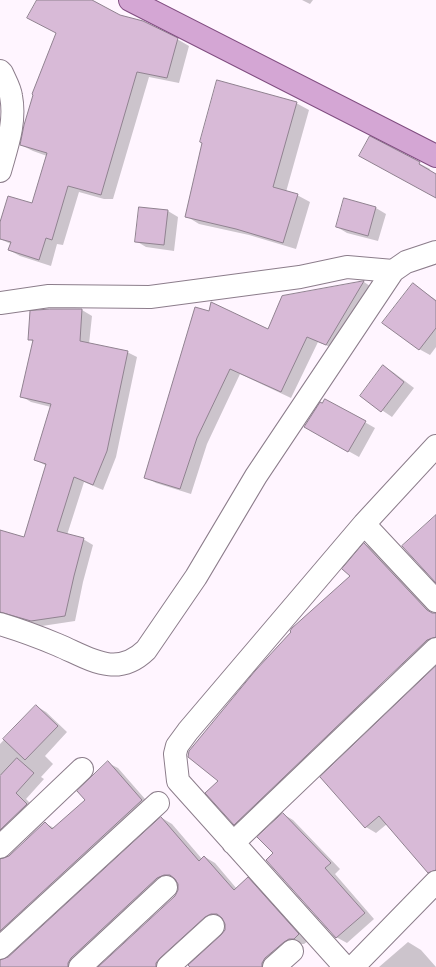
<!DOCTYPE html>
<html>
<head>
<meta charset="utf-8">
<style>
	body { margin:0 }
	canvas { display:block; background:#fff5ff }
</style>
</head>
<body>
<canvas width="436" height="967"></canvas>
<script>
const ctx = document.querySelector('canvas').getContext('2d');
ctx.lineJoin = 'round';
function paint(path, color) {
  ctx.fillStyle = color;
  ctx.fill(path, 'evenodd');
}
function trace(path, color, width, dash) {
  ctx.strokeStyle = color;
  ctx.lineWidth = width;
  ctx.lineCap = dash ? 'butt' : 'round';
  ctx.setLineDash(dash || []);
  ctx.stroke(path);
}
paint(new Path2D(`
	M38,0H90L119,16L177,39L189,46L179,83L149,77L113,199H104L79,192L63,245L57,244L51,266L20,256L9,250L11,244L0,239V225L33,204L47,156L33,151L21,145L57,33Z
	M302,0H313L310,4Z
	M296,103L309,110L286,192L297,195L310,202L296,249L249,235L199,224L186,216Z
	M370,138L430,169L429,171L436,175V198Z
	M376,208L386,214L378,241L347,233L337,227Z
	M168,211L178,217L174,251L146,247L136,241Z
	M364,282L373,288L337,350L318,342L291,398L240,374L207,444L191,494L156,483L145,477L196,308L268,331L283,296Z
	M413,284L436,300V347L430,355L419,349Z
	M82,310L92,316L89,344L127,352L137,357L116,457L103,490L84,482L67,535L83,539L93,545L83,582L75,621L42,626L15,617L0,615V571L41,578L47,466L35,460L51,407L31,402L21,396L34,342L29,339Z
	M383,366L393,372L414,388L392,417L361,396Z
	M326,400L375,428L359,457L305,427Z
	M365,544L375,550L431,610L419,621L436,638V647L411,671L399,662L373,687L383,698L245,830L235,824L220,781L351,576Z
	M36,706L46,712L67,732L45,756L53,764L41,777L44,779L26,799L37,810L0,846V778L2,776L0,775V744Z
	M436,758V875L428,870L387,824L376,833L366,827Z
	M108,763L118,768L152,807L0,947V860L9,857L45,823L54,828L86,800Z
	M283,814L293,820L340,869L335,874L374,919L347,943L336,937L274,853Z
	M162,818L172,824L202,859L205,857L215,863L237,889L248,878L258,884L308,941L304,944H300L274,967H188L222,936L226,930L224,919H221L168,967H100L175,897L179,891V884L177,880H174L79,967H0V961L9,958Z
	M408,942L421,950L436,967H379Z`), '#0003');
const building = new Path2D(`
	M37,0H92L120,15L143,21L178,38L167,78L137,72L101,195L68,186L52,240L46,238L39,260L8,250L11,242L0,239V222L8,196L32,203L47,153L20,145L24,125L33,95L32,94L56,33L27,18Z
	M217,80L297,102L273,187L298,194L283,243L236,229L185,217L202,143L200,142Z
	M370,136L420,162L419,164L436,174V198L359,156Z
	M344,198L376,207L368,236L336,227Z
	M139,207L168,210L164,245L135,242Z
	M364,281L326,345L307,337L281,392L230,369L197,438L180,489L144,478L195,307L209,311L211,302L268,329L282,296Z
	M413,283L436,301V328L419,350L382,323Z
	M50,309H82L80,341L128,351L107,451L93,485L74,477L57,531L84,538L74,576L65,616L31,621L0,612V530L24,537L46,464L34,460L51,404L20,397L33,340H28L30,311Z
	M383,365L404,382L381,412L360,396Z
	M325,399L366,421L348,452L304,427L320,402L322,403Z
	M436,515V583L402,546Z
	M364,543L427,610L432,613H436V637L427,640L234,825L205,793L218,781L188,757L189,751L255,671L291,632L290,631L292,628L350,576L342,569Z
	M436,666V870L428,873L379,816L365,828L320,777Z
	M36,705L58,726L25,760L3,739Z
	M17,758L34,773L16,793L27,804L0,830V776Z
	M108,761L142,800L0,931V859L9,856L45,822L52,829L85,800L77,791Z
	M283,813L331,863L325,868L365,913L336,938L266,860L273,853L257,837Z
	M161,817L199,861L204,856L234,890L248,877L299,934L294,939H289L284,942L265,958L262,963V967H190L188,965L221,935L225,930V924L222,918L217,914H211L205,917L160,958L156,963V967H98L175,896L178,890V884L175,879L170,875H164L157,878L71,958L68,963V967H0V960L8,957Z`);
paint(building, '#d8bad7');
trace(building, '#908290', 1);
const minor = new Path2D(`
	M0,71L2,73C5,80 10,88 11,96C16,122 7,146 0,171
	M0,303L49,296L150,297L300,277L347,267L393,271L406,262L436,252
	M364,524L436,601
	M0,624C20,630 39,637 58,645C89,658 116,679 146,650L196,577L256,476L393,271
	M233,843L436,649
	M0,847L82,769
	M0,948L158,803
	M80,967L166,887
	M168,967L213,926
	M274,967L292,951
	M345,967L178,781L175,754L177,746L188,731L364,524L436,446
	M353,967L436,882`);
const major = new Path2D(`
	M130,0L436,156`);
trace(minor, '#8c7d8b', 24);
trace(major, '#804d80', 24);
trace(minor, '#fff', 22);
trace(major, '#d4a6d4', 22);
</script>
</body>
</html>
